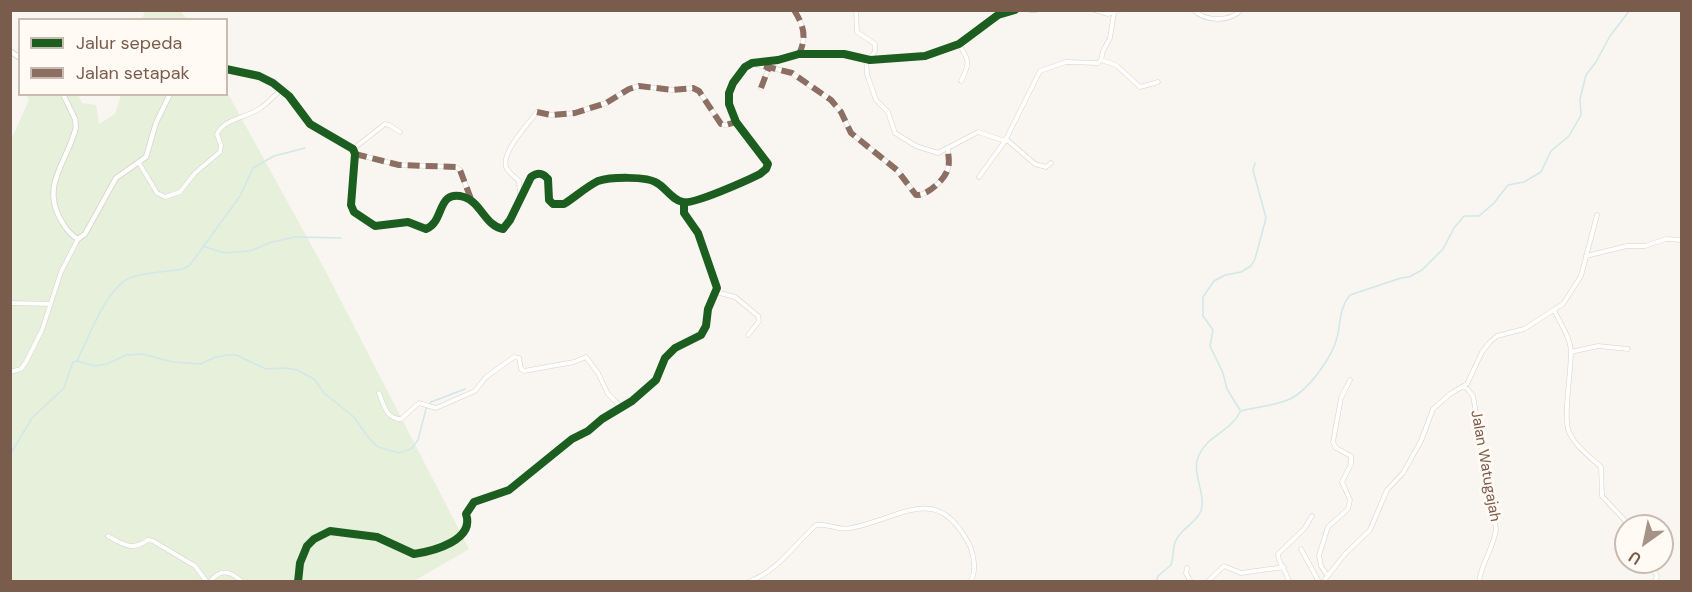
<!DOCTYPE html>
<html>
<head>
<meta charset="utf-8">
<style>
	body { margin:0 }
	#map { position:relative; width:1692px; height:592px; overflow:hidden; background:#f9f5f0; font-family:"DM Sans",sans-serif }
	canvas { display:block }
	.frame { position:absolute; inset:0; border:12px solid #7a5c4d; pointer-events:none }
	.legend { position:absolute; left:18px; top:18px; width:210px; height:78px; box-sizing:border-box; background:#fffaf3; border:2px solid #cabbb1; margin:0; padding:8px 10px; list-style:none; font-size:18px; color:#7a5c4d }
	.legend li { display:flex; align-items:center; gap:12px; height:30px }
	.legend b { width:30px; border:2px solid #cabbb1 }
	.north { position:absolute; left:1614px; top:514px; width:60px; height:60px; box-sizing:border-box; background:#fffaf3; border:2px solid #cabbb1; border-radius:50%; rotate:213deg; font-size:16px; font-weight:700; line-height:24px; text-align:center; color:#7a5c4d }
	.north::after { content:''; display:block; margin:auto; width:21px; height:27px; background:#a69286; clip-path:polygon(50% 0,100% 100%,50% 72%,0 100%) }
</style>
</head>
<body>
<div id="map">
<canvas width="1692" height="592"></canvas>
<div class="frame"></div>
<ul class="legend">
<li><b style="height:8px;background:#1b5e20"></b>Jalur sepeda</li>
<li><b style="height:8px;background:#8d6e63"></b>Jalan setapak</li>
</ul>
<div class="north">U</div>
</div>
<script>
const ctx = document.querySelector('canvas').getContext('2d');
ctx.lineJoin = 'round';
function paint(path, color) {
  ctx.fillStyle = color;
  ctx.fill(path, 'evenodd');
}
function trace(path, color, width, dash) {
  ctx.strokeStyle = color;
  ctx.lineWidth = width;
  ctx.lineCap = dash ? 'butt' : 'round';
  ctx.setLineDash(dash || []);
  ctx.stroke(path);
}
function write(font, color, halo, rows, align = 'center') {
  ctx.font = font + ' "DM Sans",sans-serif';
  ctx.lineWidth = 6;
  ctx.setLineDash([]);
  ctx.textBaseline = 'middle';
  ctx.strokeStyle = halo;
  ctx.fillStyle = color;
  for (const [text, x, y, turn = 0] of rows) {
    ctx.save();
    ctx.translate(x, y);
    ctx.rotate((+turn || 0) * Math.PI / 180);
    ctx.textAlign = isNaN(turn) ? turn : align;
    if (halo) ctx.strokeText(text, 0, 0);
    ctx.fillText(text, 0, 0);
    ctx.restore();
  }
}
paint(new Path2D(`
	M145,11H181L186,19H142Z
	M227,92L325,270L469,549L414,581H10V153L11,140L29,100L26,95H78L82,103L96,105L99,124L115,114L121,95L226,94Z`), '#e7f0db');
trace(new Path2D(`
	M203,246L224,253L250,251L272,242L295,237L341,238
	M77,361L95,366L107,364L126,355L142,354L173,362L200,364L216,357L228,355H236L266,369L286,368L297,370L314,379L324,393L354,417L368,437L378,447L399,453L411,449L418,440L426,409L431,402L465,389
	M1240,410L1227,389L1223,373L1210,346L1213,330L1203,316V297L1214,281L1225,275L1241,272L1251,266L1255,259L1266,218L1253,170L1255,163
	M1241,411C1257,407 1274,406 1290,399C1309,390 1332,357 1337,338C1341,322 1339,308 1350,295L1401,278L1409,277L1422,270L1443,249L1454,228L1464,216H1479L1494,203L1508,185L1524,182L1541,172L1551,151L1569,136L1581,115L1580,99L1586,75L1596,62L1610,36L1630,10
	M10,455L32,418L64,388L73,362L77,361C88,339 108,284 132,277C148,272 166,272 183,269L190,265L240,196L253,168L274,156L305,148
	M1156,582L1158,576L1171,565C1176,551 1169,545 1183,531C1190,524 1201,517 1202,506C1204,488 1191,472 1199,455C1208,435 1231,431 1240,412`), '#d0e8ea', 1.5);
const minor = new Path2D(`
	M794,10C804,26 807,37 799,54
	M856,10L857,32L875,44V51L870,60
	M1095,10L1108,14L1119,10
	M1194,10C1205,22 1230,22 1241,10
	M959,44C970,62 970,63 961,81
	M866,59L867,74L876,100L888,112L895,133L916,146L938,153L978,132L1005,141L1040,71L1066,62L1098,63L1101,60L1103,51L1110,38L1114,13
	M1101,60L1116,65L1140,87L1158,82
	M753,64L789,72L831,100L841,112L851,133L897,170L916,195C927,196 946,179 948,168C950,162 948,155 948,149
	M761,88L769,67
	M1006,139L1035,164L1046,167L1051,163
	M353,149L385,124L389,125L400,132
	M355,154L399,165L456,167L460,170L471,199
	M139,163L157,193L165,197L180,192L195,173L220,152L221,145L217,134C224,119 245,118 259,109C267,104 274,96 282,89
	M979,177L1005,141
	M520,198L519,181C515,177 508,172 506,167C501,152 529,123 537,112L551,115L575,113L606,103L629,89L639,86L673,90L693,88L699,91L721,124L726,125L736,122
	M1586,256L1627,246H1645L1666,239L1682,240
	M716,292L735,297L758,316L759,321L748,335
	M10,303L51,304
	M1554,310C1560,323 1571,338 1571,353C1571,371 1563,418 1569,432C1575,446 1590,457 1601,467L1602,496L1630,526
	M1571,352L1598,346L1628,349
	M10,372L21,369L26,362L42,330L61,272L78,239
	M1465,386L1473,396L1496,529C1494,548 1481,563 1479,582
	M379,393C384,405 386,419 401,419L419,403L436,408L475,391L486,377L514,357L519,358L521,369L524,371L574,362L586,357L598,373L608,394L621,407
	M108,536C124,545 132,551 148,540L153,541L195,566L207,582
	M1301,549L1319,582
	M1649,562L1657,576L1655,582
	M1187,568L1186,573L1191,582
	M1327,575L1321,566L1319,555L1328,527L1348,509L1350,500L1342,482L1351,464V456L1336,448L1333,442L1341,398L1350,380
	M210,582C220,568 231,571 242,582
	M298,582L300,563L307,546L314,539L330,531L377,537L414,554C434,551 475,540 466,514L474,502L509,490L572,439L588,431L602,419L632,401L656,380L665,358L675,348L701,335L706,326L708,309L717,288L698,233L684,213V203
	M748,582C778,571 793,546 816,525C829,523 837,531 851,528C903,518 937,481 970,546C974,556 977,572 970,582
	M1207,582L1224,566L1241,573L1284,567
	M1289,582C1287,572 1278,563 1278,554L1304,529L1312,516
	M1323,582L1345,554L1370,530L1387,490L1403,473L1421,441L1433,409L1450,394L1467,384L1482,352L1490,342L1497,336L1524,329L1563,304L1581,276L1597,215`);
const tertiary = new Path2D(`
	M1031,10H1035
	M10,51L20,58
	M226,69L259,76L273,83L289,96L310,124L353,149L355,154L351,205L354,212L375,226L408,222L426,229C445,222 436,189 464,197C481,202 485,226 503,229L510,220L531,177C538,172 543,173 548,179L549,200L553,204H564C575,197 586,187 598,181C610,177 647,176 657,183C666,188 672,200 683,202C693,205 748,180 760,174L766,169L768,164L736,122L729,104V93L733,83L745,67L752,63L778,60L799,54H844L870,60L925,56L959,44L998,15L1015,10
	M63,94L75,119L76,127C68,162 39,185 62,222C66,229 70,235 78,239L85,234L116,178L146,157L156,123L170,94`);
trace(minor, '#d7d1cb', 5);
trace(tertiary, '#d7d1cb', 6);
trace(minor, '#fefefd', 4);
trace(tertiary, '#fefefd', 4.5);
trace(new Path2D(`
	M794,10C804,26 807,37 799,54
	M764,66L792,73L831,100L841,112L851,133L897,170L916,195C927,196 946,179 948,168C950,162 948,155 948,149
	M761,88L769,67
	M537,112L551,115L575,113L606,103L629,89L639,86L673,90L693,88L699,91L721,124L726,125L736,122
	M355,154L399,165L456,167L460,170L471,199`), '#8d6e63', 6, [12, 6]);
trace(new Path2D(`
	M226,69L259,76L273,83L289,96L310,124L353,149L355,154L351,205L354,212L375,226L408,222L426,229C445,222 436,189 464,197C481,202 485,226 503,229L510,220L531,177C538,172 543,173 548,179L549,200L553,204H564C575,197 586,187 598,181C610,177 647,176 657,183C666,188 672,200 683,202C693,205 748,180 760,174L766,169L768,164L736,122L729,104V93L733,83L745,67L752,63L778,60L799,54H844L870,60L925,56L959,44L998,15L1015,10
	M298,582L300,563L307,546L314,539L330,531L377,537L414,554C434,551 475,540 466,514L474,502L509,490L572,439L588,431L602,419L632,401L656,380L665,358L675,348L701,335L706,326L708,309L717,288L698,233L684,213V203`), '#1b5e20', 8);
write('15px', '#7a5c4d', '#fffaf3', [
	["Jalan Watugajah",1485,466,80]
]);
</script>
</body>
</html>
